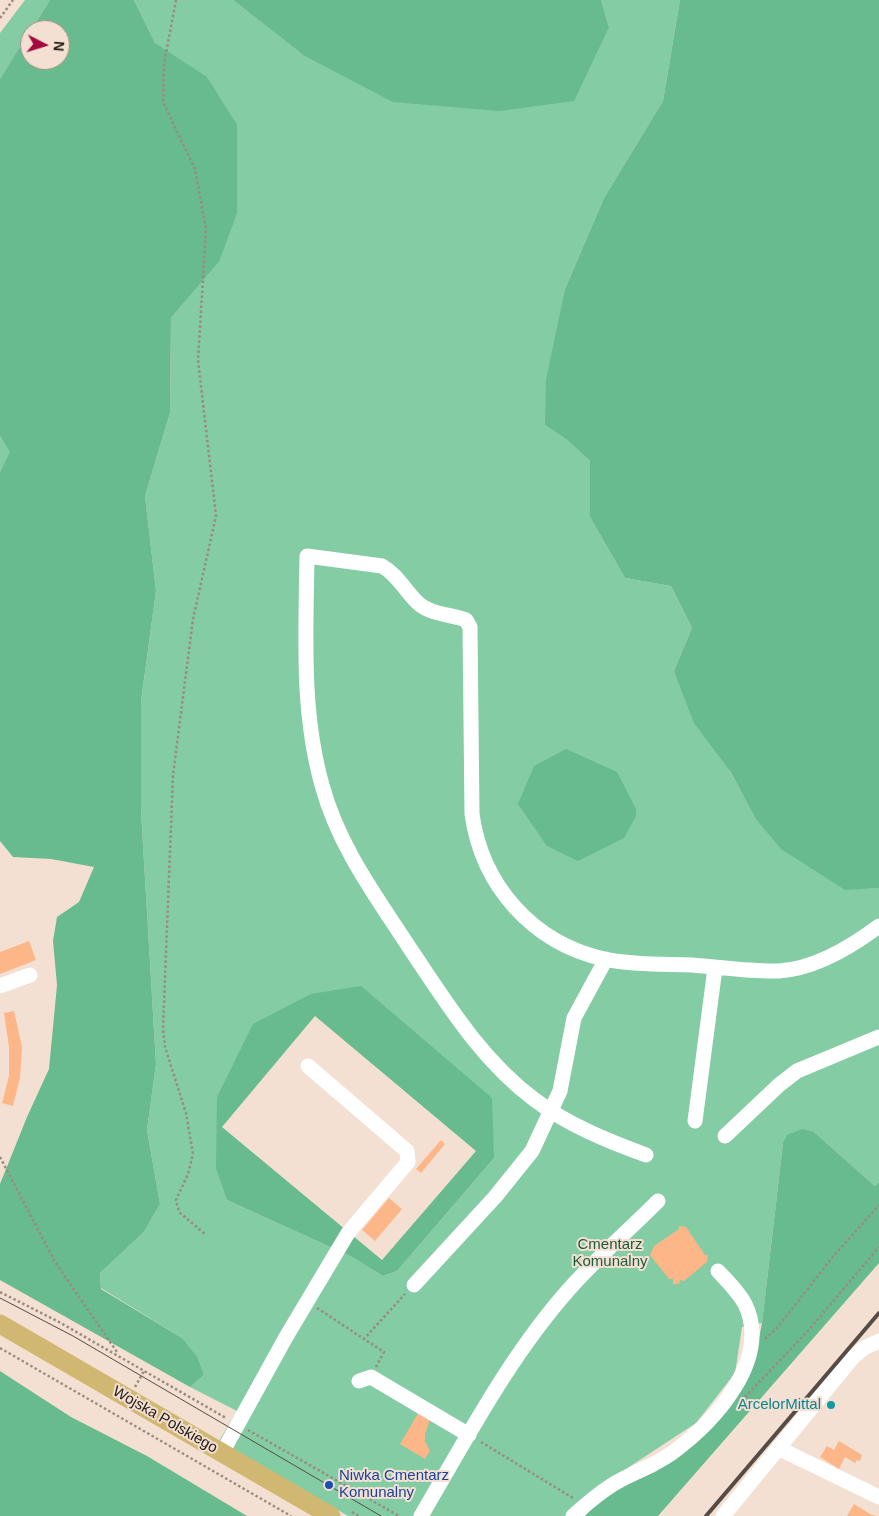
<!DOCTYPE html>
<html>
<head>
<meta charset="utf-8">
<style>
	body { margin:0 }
	#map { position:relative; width:879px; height:1516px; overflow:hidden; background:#f4e0d2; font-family:Helvetica,sans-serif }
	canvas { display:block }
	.north { position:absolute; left:20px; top:20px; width:50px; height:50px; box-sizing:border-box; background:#f4e0d2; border:1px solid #a09187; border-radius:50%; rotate:95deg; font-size:14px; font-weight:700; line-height:20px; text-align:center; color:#221b16 }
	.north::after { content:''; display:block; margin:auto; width:18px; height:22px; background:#a30840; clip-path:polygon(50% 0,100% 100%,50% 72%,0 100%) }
</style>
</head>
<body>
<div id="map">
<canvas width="879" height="1516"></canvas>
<div class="north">N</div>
</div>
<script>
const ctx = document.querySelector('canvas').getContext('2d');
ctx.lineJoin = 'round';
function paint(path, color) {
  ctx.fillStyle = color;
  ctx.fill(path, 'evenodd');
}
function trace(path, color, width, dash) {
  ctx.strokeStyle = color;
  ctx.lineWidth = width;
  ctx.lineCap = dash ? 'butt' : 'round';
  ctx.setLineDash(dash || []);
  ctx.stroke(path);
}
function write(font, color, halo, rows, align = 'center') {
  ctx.font = font + ' Helvetica,sans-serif';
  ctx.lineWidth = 4;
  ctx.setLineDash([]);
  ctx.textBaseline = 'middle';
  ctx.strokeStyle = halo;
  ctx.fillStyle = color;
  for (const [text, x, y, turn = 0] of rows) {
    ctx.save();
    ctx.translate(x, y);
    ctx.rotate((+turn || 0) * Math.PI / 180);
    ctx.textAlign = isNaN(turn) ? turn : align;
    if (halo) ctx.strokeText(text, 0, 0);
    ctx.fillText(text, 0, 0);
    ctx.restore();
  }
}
paint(new Path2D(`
	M25,0H50L0,79V33Z
	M134,0H233L303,55L609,27L601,0H680L663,101L604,198L565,289L545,425L567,440L590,461V517L625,578L671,586L692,628L674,671L756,818L845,889L879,888V1182L875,1186L814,1132L783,1143L762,1323L742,1327L735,1373L696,1423L629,1467L567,1516H348L219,1441L237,1411L190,1387L204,1375L182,1338L101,1288L100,1273L144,1232L160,1204L147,1130L156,1064L141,811V701L156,591L145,496L170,413L171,318L219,262L167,53L155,43ZM311,994L494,1158L397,1271L383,1276L350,1256L227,1200L217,1097Z
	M0,436L11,452L0,472Z`), '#83cca4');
paint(new Path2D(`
	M50,0H134L155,43L207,77L237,125V213L219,262L171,318L170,413L145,496L156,591L141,701V811L156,1064L147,1130L160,1204L144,1232L100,1273L101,1289L182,1338L197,1357L204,1375L190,1387L0,1280V1184L27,1117L49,1069L57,985L53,941L57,917L79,902L94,867L51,859L13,857L0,841V472L10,452L0,436V79L30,31V60H60V30H31Z
	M233,0H601L609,27L574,101L499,111L393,102L303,55Z
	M680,0H879V888L845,890L781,849L756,819L730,771L694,723L674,671L692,628L671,586L625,578L590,517V461L567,440L545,425L546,380L565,289L604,198L663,101Z
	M566,749L617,772L636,809V816L624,838L578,861L547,846L518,804L534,766Z
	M361,986L492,1098L494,1158L397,1271L383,1276L350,1256L227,1200L216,1168L217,1097L253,1024L311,994ZM315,1016L476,1151L382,1260L222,1127Z
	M802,1129L814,1132L875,1186L879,1182V1263L658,1516H585L597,1502L615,1490L655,1472L684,1452L733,1395L755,1359L762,1323L783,1143L787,1135Z
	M0,1371L71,1417L147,1456L247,1516H0Z`), '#68ba8f');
paint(new Path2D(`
	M29,941L36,960L0,974V952Z
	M14,1011L22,1047L20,1078L13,1106L2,1103L9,1076V1047L4,1013Z
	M441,1140L445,1144L421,1173L416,1169Z
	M389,1198L402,1209L375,1241L362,1230Z
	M679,1226L686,1227L705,1255H708L707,1262L684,1281L680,1280L679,1284H673V1279H669L650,1255L654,1246L679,1229Z
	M420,1410L431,1417L425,1434V1441L430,1451L425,1459L400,1444Z
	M839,1441L862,1455L860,1461L857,1460L855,1463L845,1457L839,1469L820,1457L827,1446L834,1450Z
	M854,1504L870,1514L876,1516H847Z`), '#fdb687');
trace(new Path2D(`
	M176,0L164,64L163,102L195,169L206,229L198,360L216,516L193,619L173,775L163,1029L165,1047L186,1113L193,1154L188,1174L176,1200L179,1212L205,1234
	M0,18L13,0
	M0,1157L55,1262L117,1352L116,1354
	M0,1292L59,1322L226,1418
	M317,1308L364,1339
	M765,1339L778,1327L831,1259L879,1205
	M0,1348L291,1516
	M376,1367L384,1352L364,1339L405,1294
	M135,1387L144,1371
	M745,1397L808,1331L879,1247
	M248,1430L399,1516
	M481,1442L573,1498
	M352,1512L359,1516`), '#998b81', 2.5, [2.5, 2.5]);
trace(new Path2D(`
	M0,986L30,975
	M695,1121L715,968
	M725,1136L779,1085L797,1071L879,1037
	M646,1155C608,1141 568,1125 535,1100C481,1060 446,1002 409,947C375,895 338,845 322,785C301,710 306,633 307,556L382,566C398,575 405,591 418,603C431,615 450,614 466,620L470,627L472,814C482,886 533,943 604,959C632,965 663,964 692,965C720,967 750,972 779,971C815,969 851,947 879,926
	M414,1285L495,1197L532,1151L560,1091L574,1018L606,959
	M359,1381L371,1377L469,1435
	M778,1448L879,1497
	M222,1453L286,1337L348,1233L408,1162L407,1151L308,1066
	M421,1516C467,1438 510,1355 571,1287C598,1257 629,1230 658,1201
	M573,1516C585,1505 598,1494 612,1485C631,1473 654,1466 672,1453C714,1422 772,1360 745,1304C738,1291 728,1282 718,1271
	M723,1516L853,1357L864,1348L879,1341`), '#fff', 15);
trace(new Path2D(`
	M0,1324L331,1516`), '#d1b872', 19);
trace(new Path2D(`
	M0,1298L73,1336L381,1516`), '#564c45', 1);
trace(new Path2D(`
	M706,1516L879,1313`), '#564c45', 4);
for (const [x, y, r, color] of [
	[831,1405,5,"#0f9aa8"],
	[329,1485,5,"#1a4fb4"]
]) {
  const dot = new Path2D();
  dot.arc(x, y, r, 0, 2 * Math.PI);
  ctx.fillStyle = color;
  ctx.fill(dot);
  trace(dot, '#f4e0d2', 2);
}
write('15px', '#1c5a3d', '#f4e0d2', [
	["Cmentarz",610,1245],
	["Komunalny",610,1262]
]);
write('15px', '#0d838f', '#f4e0d2', [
	["ArcelorMittal",821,1405]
], 'right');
write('15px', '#221b16', '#f4e0d2', [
	["Wojska Polskiego",165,1420,30]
]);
write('15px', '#164399', '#f4e0d2', [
	["Niwka Cmentarz",339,1476],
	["Komunalny",339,1493]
], 'left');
</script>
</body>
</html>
